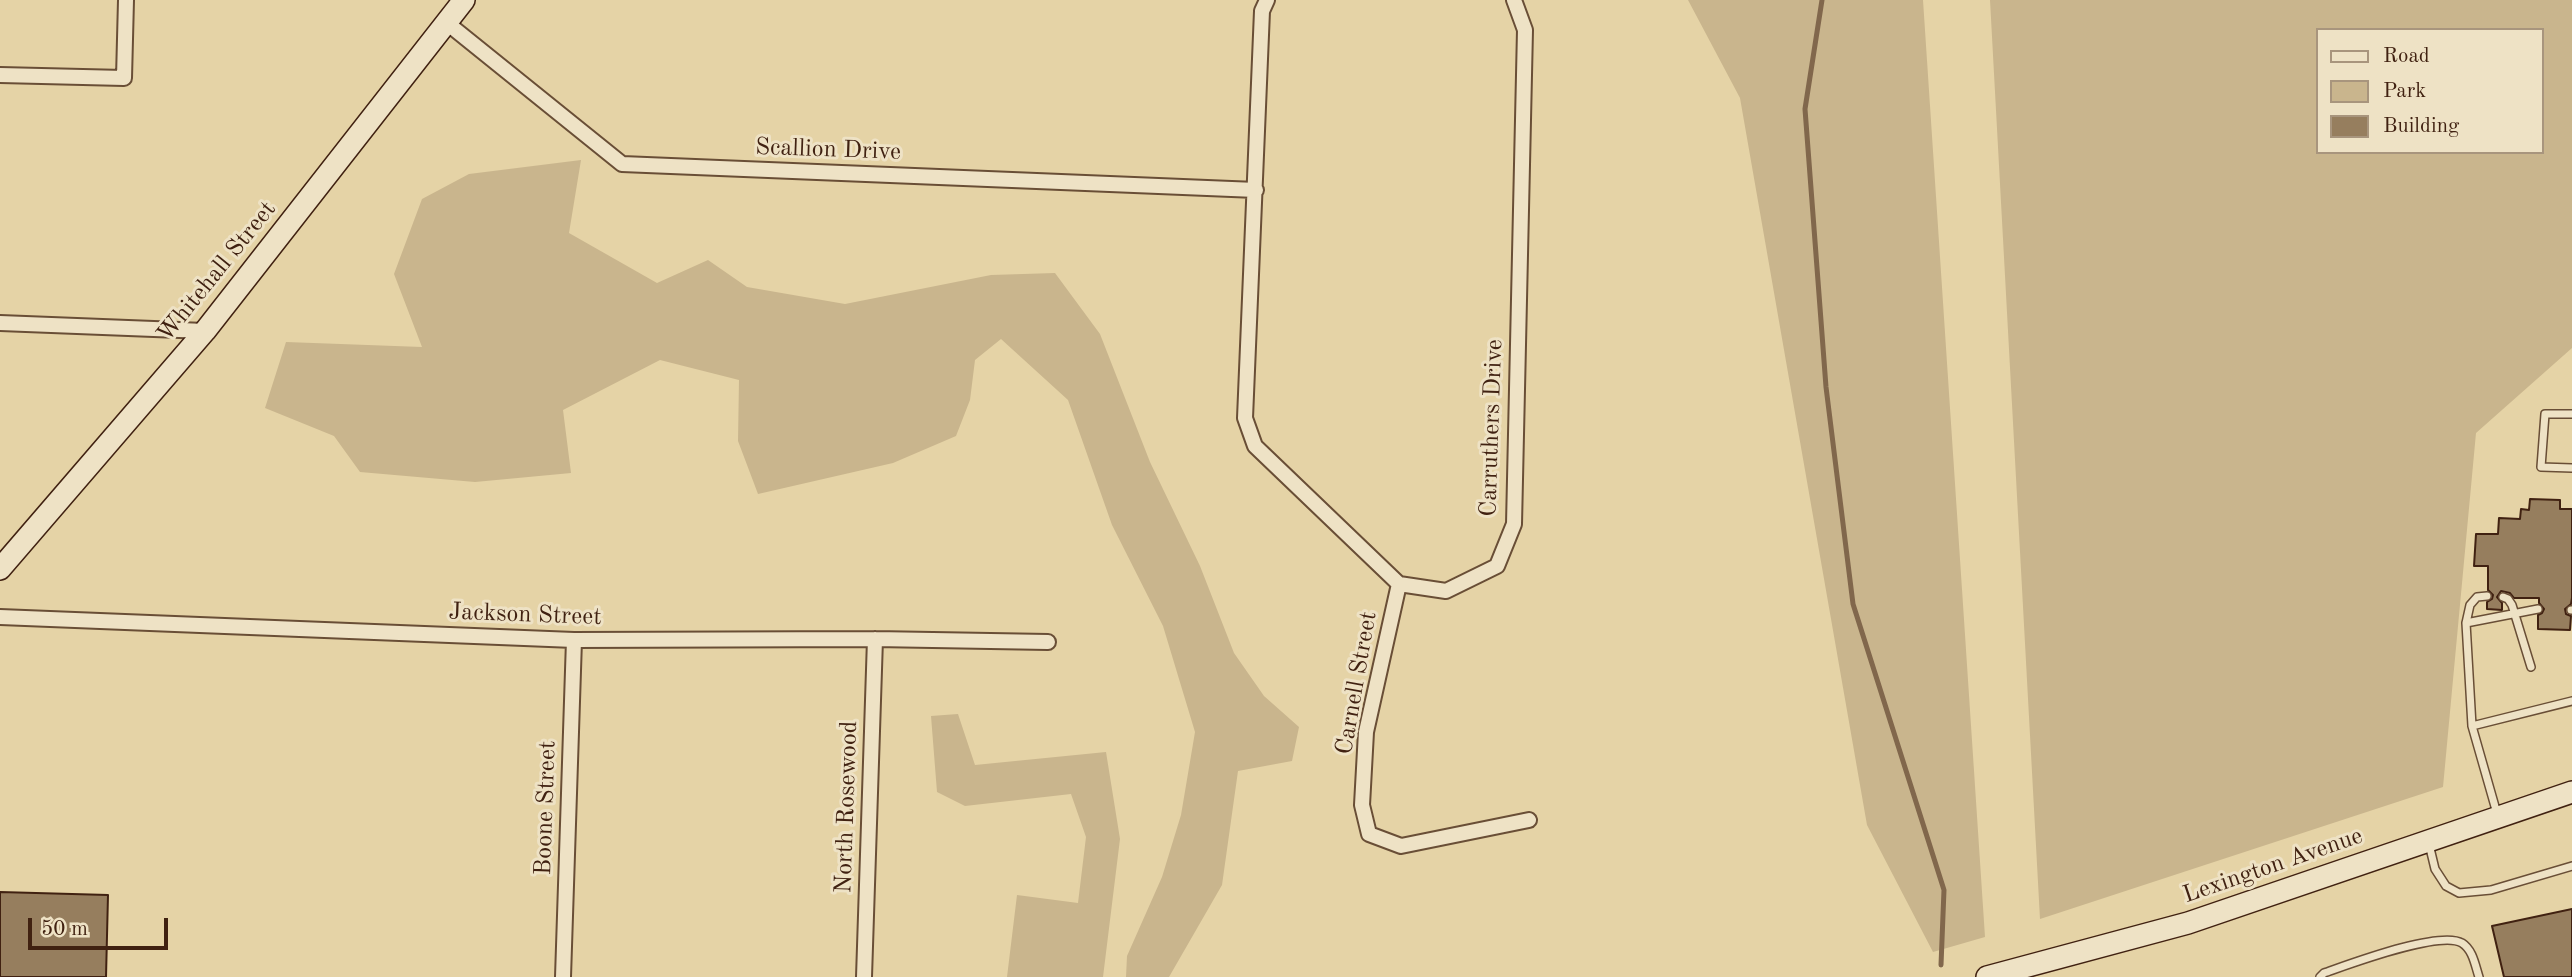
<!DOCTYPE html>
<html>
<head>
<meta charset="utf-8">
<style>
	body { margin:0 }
	#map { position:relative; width:2572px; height:977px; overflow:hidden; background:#e5d3a6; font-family:"Old Standard TT",serif }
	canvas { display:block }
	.legend { position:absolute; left:2316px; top:28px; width:228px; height:126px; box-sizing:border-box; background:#eee2c5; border:2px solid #a8957d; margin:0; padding:9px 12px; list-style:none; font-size:21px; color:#402111 }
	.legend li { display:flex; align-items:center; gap:14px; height:35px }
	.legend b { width:35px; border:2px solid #a8957d }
	.scale { position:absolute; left:28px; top:918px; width:140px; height:32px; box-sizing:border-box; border:4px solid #402111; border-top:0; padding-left:9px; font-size:21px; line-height:24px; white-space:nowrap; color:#402111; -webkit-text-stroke:5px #eee2c5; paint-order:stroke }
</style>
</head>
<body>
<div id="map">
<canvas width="2572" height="977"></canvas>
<ul class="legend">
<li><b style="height:9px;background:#eee2c5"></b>Road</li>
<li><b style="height:19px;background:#c9b58d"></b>Park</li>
<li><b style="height:19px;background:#967e5e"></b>Building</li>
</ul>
<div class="scale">50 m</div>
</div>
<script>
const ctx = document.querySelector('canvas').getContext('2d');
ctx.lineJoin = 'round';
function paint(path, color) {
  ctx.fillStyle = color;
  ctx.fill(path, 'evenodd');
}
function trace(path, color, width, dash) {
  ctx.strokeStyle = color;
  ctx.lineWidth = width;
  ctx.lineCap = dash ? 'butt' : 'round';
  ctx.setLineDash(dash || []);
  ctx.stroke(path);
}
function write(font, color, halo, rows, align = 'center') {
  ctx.font = font + ' "Old Standard TT",serif';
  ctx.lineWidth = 6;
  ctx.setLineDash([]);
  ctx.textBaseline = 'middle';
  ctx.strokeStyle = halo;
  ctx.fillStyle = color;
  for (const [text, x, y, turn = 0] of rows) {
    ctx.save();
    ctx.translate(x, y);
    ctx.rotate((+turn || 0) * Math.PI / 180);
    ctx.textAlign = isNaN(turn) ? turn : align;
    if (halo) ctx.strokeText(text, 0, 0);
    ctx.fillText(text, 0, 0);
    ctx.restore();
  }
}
paint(new Path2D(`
	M1688,0H1923L1985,937L1933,952L1867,825L1740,98Z
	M1990,0H2572V348L2476,433L2443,787L2040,919ZM2318,30H2542V152H2318Z
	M581,160L569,233L657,283L708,260L747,287L845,304L991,275L1055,273L1100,334L1150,462L1200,566L1234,653L1264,696L1299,727L1292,761L1238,771L1222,885L1169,977H1126L1127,956L1162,877L1181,815L1195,732L1163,626L1112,525L1068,400L1001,339L975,360L970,400L956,436L893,463L758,494L738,441L739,380L660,360L563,410L571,473L475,482L360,472L334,436L265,408L286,342L422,347L394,274L422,199L469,174Z
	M958,714L975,765L1106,752L1120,839L1103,977H1007L1017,895L1078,903L1086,837L1071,794L965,806L937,792L931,716Z`), '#c9b58d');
trace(new Path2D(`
	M1822,0L1805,109L1826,387L1853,604L1944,890L1941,965`), '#81674c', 5);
const building = new Path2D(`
	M2530,499L2560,500V509H2572V598L2571,604L2565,609L2566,614L2571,616L2570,630L2538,629V615L2542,613L2544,609L2539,603V598H2514L2510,593L2501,591L2497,597L2502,603V610L2487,609V602L2492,599L2493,595L2488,590V566H2474L2476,534H2498L2499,518L2520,519L2521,509L2529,510Z
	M0,892L108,895L106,977H0Z
	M2572,909V977H2504L2492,926Z`);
paint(building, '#967e5e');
trace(building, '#402111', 2);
const lane = new Path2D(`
	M2572,414H2545L2541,467L2572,468
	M2503,597L2508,599L2512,605L2531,667
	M2571,610H2572
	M2466,623L2470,605L2477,597L2487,596
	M2472,726L2572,701
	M2498,817L2472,726L2466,623L2538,609
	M2429,844L2435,869L2446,886L2459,893L2491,890L2572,866
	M2320,977L2324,973C2350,964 2440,930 2462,943C2473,950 2475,965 2479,977`);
const street = new Path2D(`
	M1267,0L1262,11L1245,418L1255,446L1399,584L1446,591L1497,566L1514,524L1525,30L1514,0
	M447,23L622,164L1256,190
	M0,75L124,78L126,0
	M0,323L205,331
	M1399,584L1366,732L1362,805L1369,834L1401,846L1529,820
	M0,617L574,640L875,639L1048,642
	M563,977L574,640
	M864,977L875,639`);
const secondary = new Path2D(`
	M0,569L205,331L464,0
	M1987,977L2188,923L2572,792`);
trace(lane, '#694e36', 10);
trace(street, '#694e36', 18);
trace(secondary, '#402111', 24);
trace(lane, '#eee2c5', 7);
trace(street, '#eee2c5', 14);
trace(secondary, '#eee2c5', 21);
write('24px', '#402111', '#eee2c5', [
	["Scallion Drive",828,150,2],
	["Whitehall Street",217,272,-51],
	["Carruthers Drive",1492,428,-88],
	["Jackson Street",525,615,2],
	["Carnell Street",1357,683,-80],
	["North Rosewood",847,807,-88],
	["Boone Street",546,808,-88],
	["Lexington Avenue",2273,866,-19]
]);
</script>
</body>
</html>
